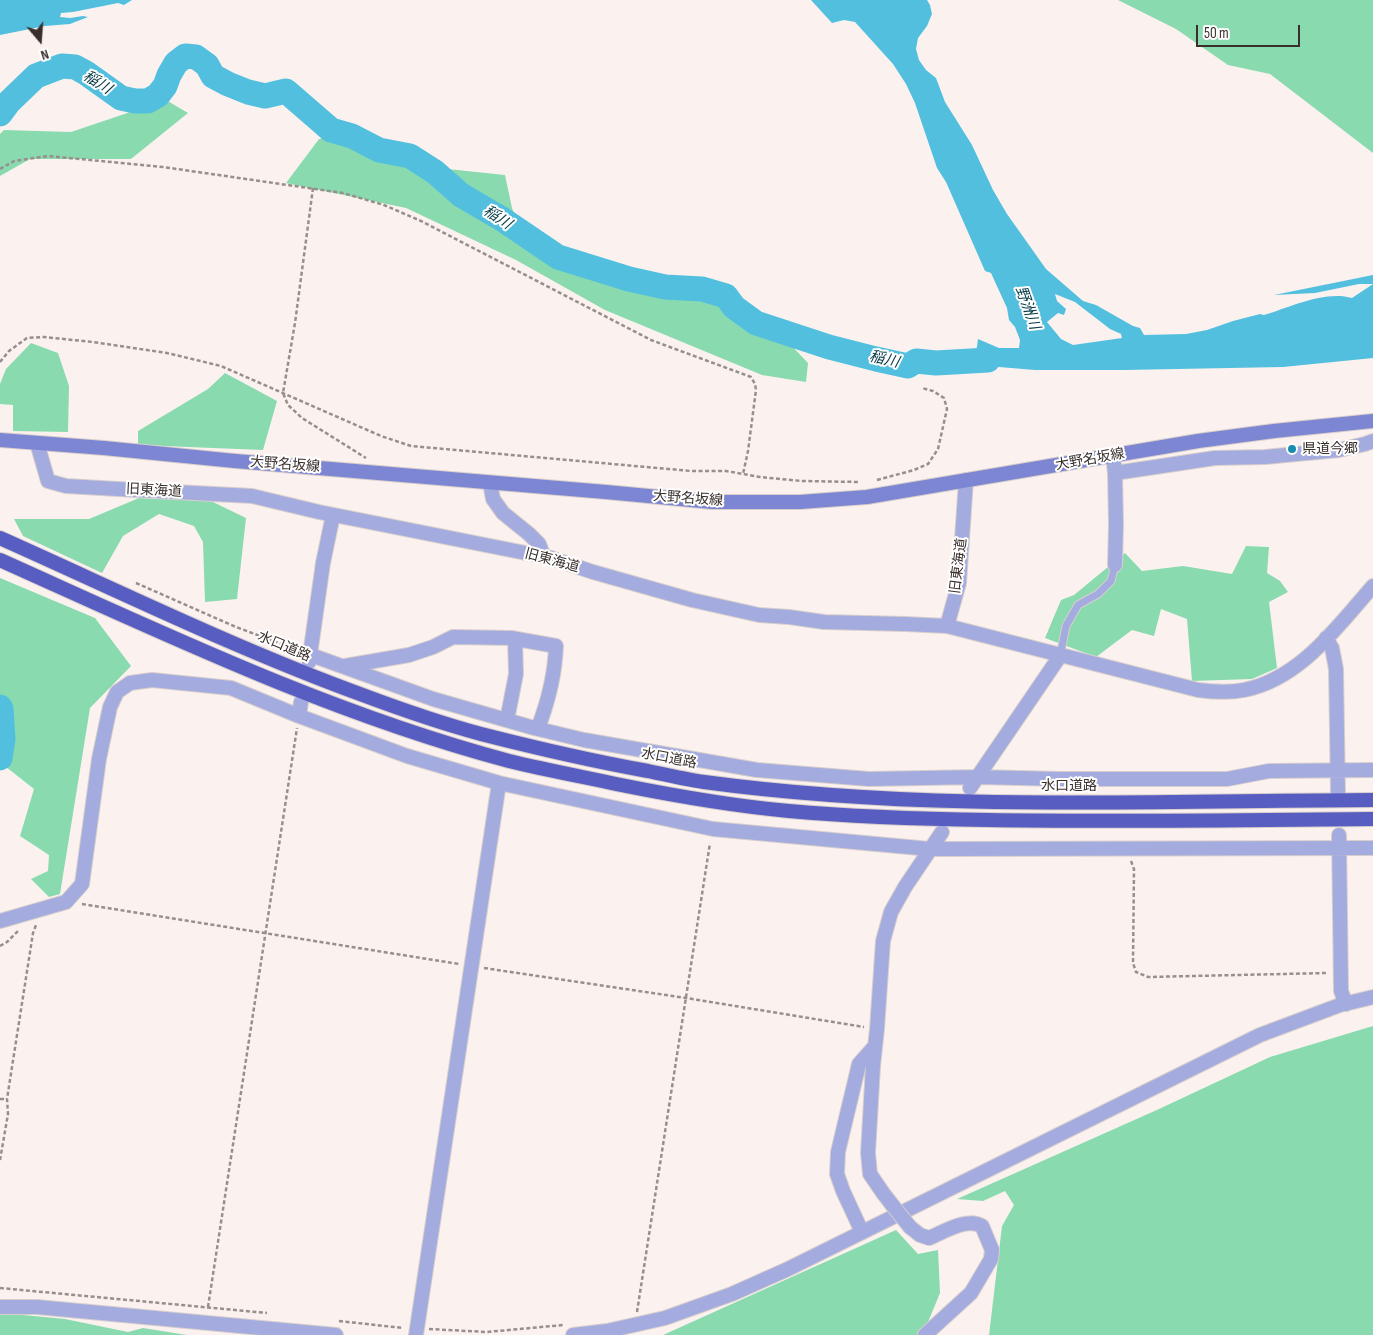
<!DOCTYPE html>
<html>
<head>
<meta charset="utf-8">
<style>
	body { margin:0 }
	#map { position:relative; width:1373px; height:1335px; overflow:hidden; background:#fbf2ef; font-family:"Sofia Sans Condensed",sans-serif }
	canvas { display:block }
	.north { position:absolute; left:15px; top:15px; width:50px; height:50px; -webkit-text-stroke:4px #fff; paint-order:stroke; rotate:162deg; font-size:14px; font-weight:700; line-height:20px; text-align:center; color:#382f2c }
	.north::after { content:''; display:block; margin:auto; width:18px; height:22px; background:#382f2c; clip-path:polygon(50% 0,100% 100%,50% 72%,0 100%) }
	.scale { position:absolute; left:1196px; top:25px; width:104px; height:22px; box-sizing:border-box; border:2px solid #382f2c; border-top:0; padding-left:6px; font-size:15px; line-height:18px; white-space:nowrap; color:#382f2c; -webkit-text-stroke:4px #fff; paint-order:stroke }
</style>
</head>
<body>
<div id="map">
<canvas width="1373" height="1335"></canvas>
<div class="north">N</div>
<div class="scale">50 m</div>
</div>
<script>
const ctx = document.querySelector('canvas').getContext('2d');
ctx.lineJoin = 'round';
function paint(path, color) {
  ctx.fillStyle = color;
  ctx.fill(path, 'evenodd');
}
function trace(path, color, width, dash) {
  ctx.strokeStyle = color;
  ctx.lineWidth = width;
  ctx.lineCap = dash ? 'butt' : 'round';
  ctx.setLineDash(dash || []);
  ctx.stroke(path);
}
function write(font, color, halo, rows, align = 'center') {
  ctx.font = font + ' "Sofia Sans Condensed","Noto Sans JP",sans-serif';
  ctx.lineWidth = 4;
  ctx.setLineDash([]);
  ctx.textBaseline = 'middle';
  ctx.strokeStyle = halo;
  ctx.fillStyle = color;
  for (const [text, x, y, turn = 0] of rows) {
    ctx.save();
    ctx.translate(x, y);
    ctx.rotate((+turn || 0) * Math.PI / 180);
    ctx.textAlign = isNaN(turn) ? turn : align;
    if (halo) ctx.strokeText(text, 0, 0);
    ctx.fillText(text, 0, 0);
    ctx.restore();
  }
}
paint(new Path2D(`
	M1118,0H1373V153L1270,74L1228,65L1176,29Z
	M166,100L188,113L131,159H30L0,176V134L4,130L71,132Z
	M356,128L409,165L505,175L512,208L524,240L589,272L718,301L787,341L808,363L806,382L762,375L605,310L516,260L406,208L286,183L319,139Z
	M31,343L58,353L69,386L68,432L13,431V405L0,404V384L6,369Z
	M225,373L277,401L263,450L138,445V431L208,389Z
	M139,498L211,501L246,518L237,599L205,602L203,542L194,526L159,514L123,536L102,573L23,536L14,519H89Z
	M1246,546L1269,547L1267,573L1280,581L1288,592L1269,602L1277,668L1252,679L1192,681L1187,619L1161,609L1154,636L1132,630L1096,657L1045,638L1061,600L1074,595L1125,553L1142,571L1183,566L1232,574Z
	M0,578L95,618L131,666L90,708L60,894L49,897L31,879L48,871L49,855L20,836L34,789L1,763L4,703L0,698Z
	M1373,1026V1335H989L1002,1226L1014,1205L1005,1191L983,1201L957,1199L1159,1109L1270,1057Z
	M896,1230L918,1254L938,1250L940,1293L924,1332L920,1335H663Z
	M0,1314L23,1315L65,1319L128,1332L143,1328L187,1335H0Z`), '#89daaf');
paint(new Path2D(`
	M0,0H132L124,5L118,3L73,12L61,13L60,17L70,18L83,16L88,17L70,24L45,26L0,35Z
	M811,0H927L930,5L932,14L927,26L918,38L916,49L919,60L926,70L936,78L945,102L972,145L993,190L1007,214L1046,269L1083,301L1096,305L1133,326L1140,328L1144,335L1186,334L1207,330L1233,321L1260,314L1264,315C1290,307 1326,290 1352,298L1373,284V358L1283,367L1124,370H1035L951,363L974,353L977,347L978,339L999,348H1019L1020,340L1015,327L1009,320L1007,308L991,273L985,271L946,182L937,168L915,103L906,84L893,64L855,22L844,20L832,23ZM1055,294L1075,302L1110,329L1121,334L1122,338L1073,345L1061,339L1047,322L1058,313L1064,315L1066,309L1057,301Z
	M1373,275V284H1359L1315,293L1274,295Z`), '#52bfdf');
trace(new Path2D(`
	M0,114L9,102L36,76L62,66L75,67L86,73L121,98L135,101H148L158,95L165,86L169,75L176,63L185,56L196,57L207,65L213,76L228,84L248,92L265,96L286,91L331,130L352,136L379,150L410,156L435,172L461,195L502,219L558,257L629,279L665,287L702,289L726,296L734,307L756,323L829,347L876,359L908,366L916,361L936,363L988,360
	M0,707L1,709L3,739L0,758`), '#52bfdf', 25);
const service = new Path2D(`
	M1060,656L1066,626L1078,605L1098,594L1111,581L1115,565`);
const minor = new Path2D(`
	M37,443L48,481L66,486L118,489L252,496L319,512L551,558L593,572L692,600L759,615L789,617L824,622L905,624L947,626L1198,690C1213,692 1228,693 1244,690C1300,679 1337,627 1373,586
	M1113,456L1115,473L1215,458L1265,457L1339,450L1365,444L1373,441
	M490,483L493,499L503,513L529,534L539,544L544,557
	M1115,565L1116,524L1115,473
	M947,626L959,583L966,480
	M1326,638L1332,648L1336,669L1338,794
	M311,655L433,699L534,728L584,740L757,770L869,779L978,777L1060,779H1227L1269,771L1373,770
	M309,662L323,563L333,515
	M345,666L409,655L433,647L453,637L511,638L556,646C555,674 548,702 538,728
	M299,716L301,702
	M507,720L516,674L515,639
	M970,788L1060,656
	M1339,835L1341,991L1346,1004
	M0,921L66,902L82,884L99,759L110,707L117,692L130,683L152,680L231,688L299,716L407,756L499,783L713,829L930,849L1373,848
	M893,1206L883,1193L870,1174L868,1153L873,1066L877,1029L883,941L891,912L905,887L942,832
	M910,1227L920,1235L929,1238C944,1232 967,1217 982,1226L992,1250L991,1259L971,1293L925,1335
	M862,1232L843,1191L837,1174L838,1152L859,1064L875,1046
	M416,1335L499,783`);
const tertiary = new Path2D(`
	M0,1307H37L336,1335
	M573,1335L607,1331L665,1318L732,1294L788,1269L1260,1035L1340,1005L1373,997`);
const secondary = new Path2D(`
	M0,440L104,448L235,461L606,492L712,502H800L867,497L1198,441L1274,431L1373,421`);
const trunk = new Path2D(`
	M0,538C119,591 237,649 360,694C400,709 440,723 481,734C536,748 592,761 648,771C667,775 685,779 704,782C925,812 1150,801 1373,800
	M0,560C167,635 332,714 509,761C546,770 584,777 621,785C676,796 733,806 789,811C856,817 922,819 989,820C1117,822 1245,820 1373,819`);
trace(service, '#d8cfcc', 9);
trace(minor, '#d8cfcc', 16);
trace(tertiary, '#d8cfcc', 16);
trace(secondary, '#d8cfcc', 16);
trace(trunk, '#d8cfcc', 16);
trace(new Path2D(`
	M0,169L14,161L48,156L163,167L343,193L384,205L421,221L651,340L751,377L755,384L756,390L748,451L743,474
	M313,188L295,323L283,393L288,405L302,418L366,458
	M0,362L9,351L27,338L44,337L93,342L167,353L221,366L381,436L411,446L691,471H726L760,477L802,481L860,482
	M877,480L914,470L928,464L938,449L947,409L944,398L933,391L922,388
	M136,583L236,627L298,650
	M1131,861L1134,869L1133,963L1136,972L1148,977L1327,973
	M82,904L459,964
	M0,946L7,942L18,931
	M484,968L686,998L864,1027
	M0,1099H7
	M0,1160L8,1114L7,1099L33,933L36,925
	M0,1288L267,1313
	M208,1307L297,728
	M637,1312L710,843
	M339,1321L403,1328
	M429,1329L487,1332L563,1325`), '#988f8c', 2.5, [4, 2.5]);
trace(service, '#a3abdf', 7);
trace(minor, '#a3abdf', 14);
trace(tertiary, '#a3abdf', 14);
trace(secondary, '#7d86d2', 14);
trace(trunk, '#585dc2', 14);
const minorBridge = new Path2D(`
	M893,1206L910,1227`);
trace(minorBridge, '#d8cfcc', 16, []);
trace(minorBridge, '#a3abdf', 14);
for (const [x, y, r, color] of [
	[1292,449,5,"#168daf"]
]) {
  const dot = new Path2D();
  dot.arc(x, y, r, 0, 2 * Math.PI);
  ctx.fillStyle = color;
  ctx.fill(dot);
  trace(dot, '#fff', 2);
}
write('14px', '#382f2c', '#fff', [
	["県道今郷",1302,449]
], 'left');
write('14px', '#382f2c', '#fff', [
	["大野名坂線",1090,460,-10],
	["大野名坂線",285,465,4],
	["旧東海道",154,491,3],
	["大野名坂線",688,499,4],
	["旧東海道",552,561,15],
	["旧東海道",959,566,-83],
	["水口道路",284,647,23],
	["水口道路",669,759,11],
	["水口道路",1069,786]
]);
write('italic 15px', '#083b48', '#fff', [
	["稲川",97,83,32],
	["稲川",497,218,33],
	["野洲川",1027,308,70],
	["稲川",884,360,13]
]);
</script>
</body>
</html>
